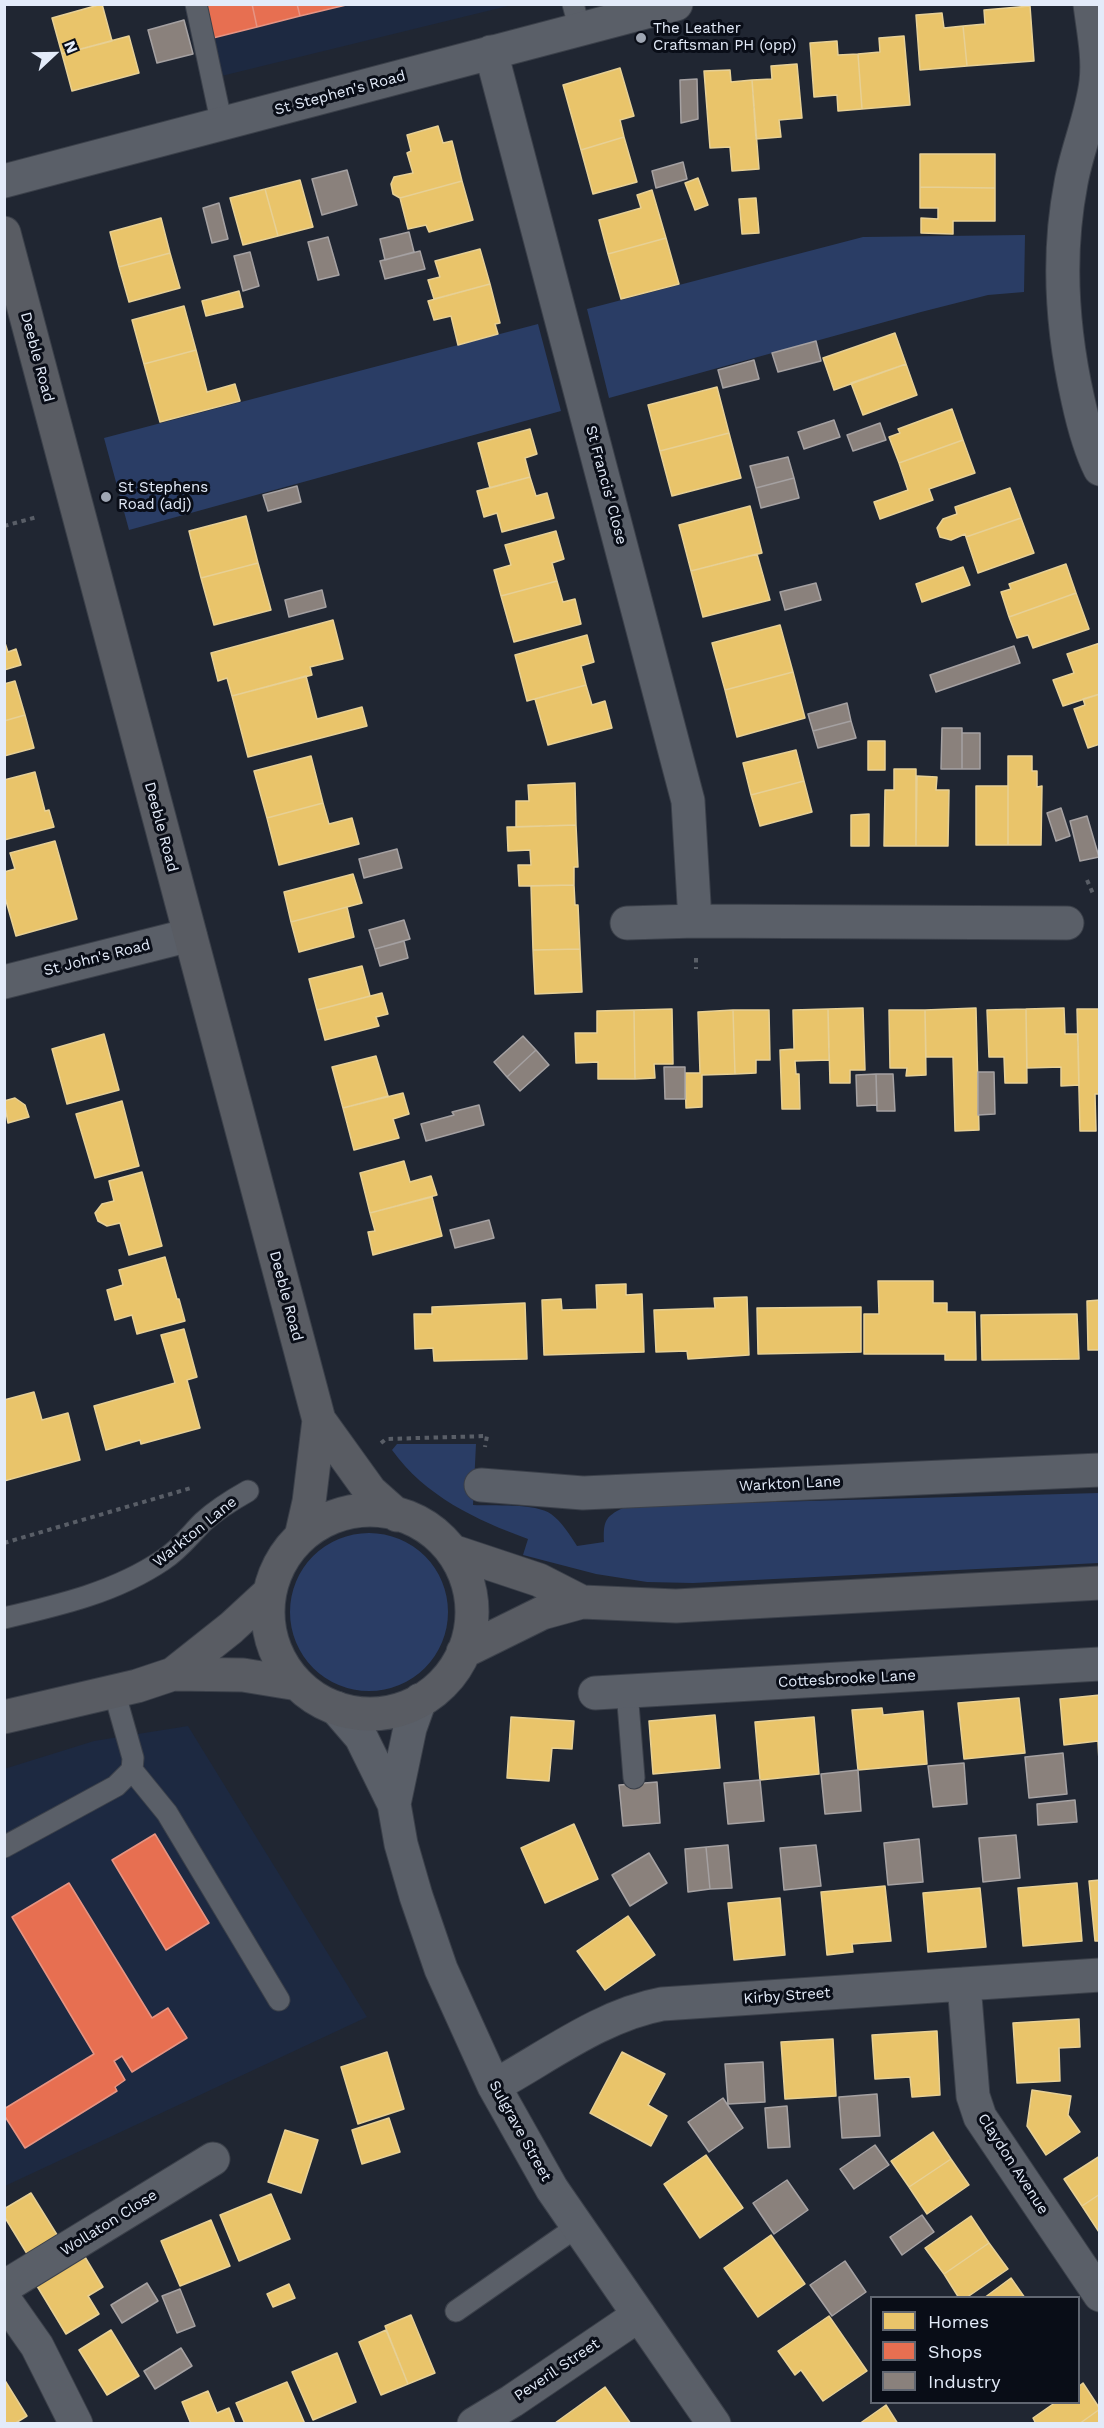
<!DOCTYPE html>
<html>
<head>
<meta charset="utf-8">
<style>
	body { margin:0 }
	#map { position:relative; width:1104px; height:2428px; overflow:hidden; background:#202632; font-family:"Work Sans",sans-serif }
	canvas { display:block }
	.frame { position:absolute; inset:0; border:6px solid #e3ebf9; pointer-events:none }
	.legend { position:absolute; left:870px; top:2296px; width:210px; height:108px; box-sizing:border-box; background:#090d17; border:2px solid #606671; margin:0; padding:8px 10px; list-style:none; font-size:18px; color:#e3ebf9 }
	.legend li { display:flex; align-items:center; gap:12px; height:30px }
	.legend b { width:30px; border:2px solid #606671 }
	.north { position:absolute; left:24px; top:24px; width:60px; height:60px; -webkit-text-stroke:4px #090d17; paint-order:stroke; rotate:68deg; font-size:16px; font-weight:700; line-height:24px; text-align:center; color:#e3ebf9 }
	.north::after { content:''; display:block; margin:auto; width:21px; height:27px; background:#e3ebf9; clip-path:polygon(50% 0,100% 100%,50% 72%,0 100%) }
</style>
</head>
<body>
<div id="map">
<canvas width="1104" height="2428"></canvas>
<div class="frame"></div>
<ul class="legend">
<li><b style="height:16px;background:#e9c46a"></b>Homes</li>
<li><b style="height:16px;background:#e76f51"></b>Shops</li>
<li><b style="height:16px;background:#8a817c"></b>Industry</li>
</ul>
<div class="north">N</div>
</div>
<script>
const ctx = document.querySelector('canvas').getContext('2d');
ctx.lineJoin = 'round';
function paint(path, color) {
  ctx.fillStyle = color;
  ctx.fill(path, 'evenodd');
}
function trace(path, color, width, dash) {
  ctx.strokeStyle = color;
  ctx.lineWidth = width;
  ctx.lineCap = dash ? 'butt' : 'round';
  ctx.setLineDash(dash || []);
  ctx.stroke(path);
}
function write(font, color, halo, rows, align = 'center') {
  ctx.font = font + ' "Work Sans",sans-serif';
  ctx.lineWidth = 6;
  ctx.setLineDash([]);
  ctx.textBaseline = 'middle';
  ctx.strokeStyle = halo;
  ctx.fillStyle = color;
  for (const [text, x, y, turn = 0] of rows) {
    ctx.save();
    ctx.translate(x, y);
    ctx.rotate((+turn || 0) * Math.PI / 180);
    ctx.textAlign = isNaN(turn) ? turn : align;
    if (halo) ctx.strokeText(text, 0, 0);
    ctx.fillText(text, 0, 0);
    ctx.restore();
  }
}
paint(new Path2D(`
	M184,4L512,5L201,81Z
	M188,1726L367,2017L5,2186L4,1769L94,1741Z`), '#1d2941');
paint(new Path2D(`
	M1025,235L1024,292L988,295L921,312L609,398L587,309L863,237Z
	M538,324L561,411L129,530L104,438Z
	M397,1444H476L473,1505C492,1506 536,1503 551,1514C562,1522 570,1535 577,1546L604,1542C603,1519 606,1516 627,1506L1099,1493V1563L693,1583L647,1582L596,1574L523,1555L528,1539C476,1520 425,1496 392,1450Z
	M290 1612a79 79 0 1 1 158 0a79 79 0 1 1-158 0Z`), '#2a3d65');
const homes = new Path2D(`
	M102,4L112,41L62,54L52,18Z
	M1030,6L1034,61L967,66L963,26L985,24L984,10Z
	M942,13L944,28L963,26L967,66L920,70L916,15Z
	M129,36L139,73L72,91L62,54Z
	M904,36L910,105L862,109L858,54L880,52L879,38Z
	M837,41L838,55L858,54L862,109L838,111L837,95L814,97L810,43Z
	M797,64L802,118L779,120L781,137L756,139L752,80L772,79L771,66Z
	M620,68L634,116L620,120L624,137L581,150L563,85Z
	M730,70L731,82L752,80L759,169L732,171L730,147L710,148L704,71Z
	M438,126L443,143L452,141L462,181L400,198L393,194L391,184L394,177L413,173L407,153L411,151L407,135Z
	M624,137L637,182L593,194L581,150Z
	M920,154H995V188L920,187Z
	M698,178L708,205L695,210L685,183Z
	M300,180L313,227L278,236L265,189Z
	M462,181L473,220L429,232L426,225L408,229L400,198Z
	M920,187L995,188V221H953V234L921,233V218L938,219V208H920Z
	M265,189L278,236L243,245L230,198Z
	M652,190L666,238L608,254L599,220L641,208L637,195Z
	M756,198L759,233L742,234L739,199Z
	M161,218L170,253L119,267L110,232Z
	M666,238L679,284L621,299L608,254Z
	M480,249L490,284L434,299L428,280L440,277L435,261Z
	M170,253L180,288L129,302L119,267Z
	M490,284L500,323L495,324L498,334L458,345L451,316L434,320L428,301Z
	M239,291L243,307L206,316L202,301Z
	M184,306L196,350L144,364L132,320Z
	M895,333L906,364L834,390L823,358Z
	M196,350L207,392L235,384L240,401L160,422L144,364Z
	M906,364L917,395L863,415L851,383Z
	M717,387L729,433L660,451L648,405Z
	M952,409L963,440L899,463L889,437L900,433L898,429Z
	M530,429L537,454L525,458L530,477L490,488L478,443Z
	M729,433L741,478L672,496L660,451Z
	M963,440L975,473L929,489L933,500L880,519L874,502L908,490L899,463Z
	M530,477L536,496L547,493L554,518L502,532L497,513L484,517L477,491Z
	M1010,488L1021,518L966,537L965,534L951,540L940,537L937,528L943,519L957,514L955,507Z
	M750,506L762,553L691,571L679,525Z
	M246,516L258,563L201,578L189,531Z
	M1021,518L1034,553L978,573L966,537Z
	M556,531L564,559L552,563L557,581L501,596L494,570L511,565L505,545Z
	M757,554L770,600L703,617L691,571Z
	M258,563L271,610L214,625L201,578Z
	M1066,564L1076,593L1009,617L1001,592L1011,589L1009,584Z
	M963,567L970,585L922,602L916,584Z
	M557,581L563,602L575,599L581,624L514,642L501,596Z
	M1076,593L1089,629L1033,648L1028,635L1017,638L1009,617Z
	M333,620L343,659L310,667L312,675L232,696L227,678L218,681L211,653Z
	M780,625L793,672L725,690L712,643Z
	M587,635L594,662L581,666L586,685L527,701L515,655Z
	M4,640L8,652L16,649L21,665L4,670Z
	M1100,643V694L1063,706L1053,680L1074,673L1067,654Z
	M793,672L805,718L737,737L725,690Z
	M306,676L317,719L362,707L367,726L248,757L232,696Z
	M15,681L25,715L4,721V684Z
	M586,685L592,705L605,701L612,728L548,745L535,699Z
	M1100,694V744L1088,748L1074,709L1085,705L1083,699Z
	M25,715L34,748L4,756V721Z
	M868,741H885V770H868Z
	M796,750L804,781L751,795L743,763Z
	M311,756L323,803L267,818L254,771Z
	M1008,756H1032V771H1037V787L1042,786L1041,845H1008Z
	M894,769H916V846H884L885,790H894Z
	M35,772L45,811L49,810L54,827L4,840V780Z
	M917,776L937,777L936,790H949L948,846H916Z
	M804,781L812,812L760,826L751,795Z
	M575,783L576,825L516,827V801H529L528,785Z
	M976,786H1008V845H976Z
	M323,803L329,824L352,818L359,844L279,865L267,818Z
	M869,814V846H851V815Z
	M576,825L578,867H574V885L519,886L518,865H531L530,850L508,851L507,827Z
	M55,841L77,919L16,936L4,894V872L15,869L10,853Z
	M353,874L362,903L291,922L284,892Z
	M574,885L575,905H578L580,949L533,950L531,886Z
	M347,907L354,937L299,952L291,922Z
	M580,949L582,992L535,994L533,950Z
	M362,966L370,996L317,1010L309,979Z
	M382,993L388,1014L376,1017L379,1026L325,1040L317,1010Z
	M863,1008L865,1070H850V1083H830L828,1009Z
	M976,1008L979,1130L955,1131L953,1057H926L925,1010Z
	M1064,1008L1065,1034H1078L1079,1085L1061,1086V1067L1027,1068L1026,1009Z
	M672,1009L673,1064H654L655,1078L635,1079L634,1010Z
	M828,1009L829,1060L795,1061L796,1074H799L800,1109H782L780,1050L794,1049L793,1010Z
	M1026,1009L1027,1083H1005L1004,1057H989L987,1010Z
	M1077,1009H1100V1094H1095L1096,1131H1080Z
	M634,1010L635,1079H598V1062L576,1063L575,1033H597V1011Z
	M733,1010H769L770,1060H756V1073L735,1074Z
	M733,1010L735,1074L702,1075V1107L686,1108L685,1073H700L698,1012Z
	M889,1010H925L926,1075L906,1076L907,1068H890Z
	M104,1034L119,1090L67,1104L52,1049Z
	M376,1056L388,1096L343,1108L332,1067Z
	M403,1093L409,1114L393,1119L399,1138L354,1150L343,1108Z
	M15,1098L25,1105L29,1117L8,1123L4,1101Z
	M122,1101L139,1166L95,1178L76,1114Z
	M404,1161L410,1182L431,1176L437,1195L370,1213L360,1173Z
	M142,1172L162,1246L129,1255L120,1223L107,1226L98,1221L95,1213L102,1204L114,1201L109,1181Z
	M432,1197L442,1236L373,1255L368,1232L375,1231L370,1213Z
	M165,1257L177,1299H179L185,1321L137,1334L132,1315L115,1320L107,1290L123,1285L119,1270Z
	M878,1281H933V1303H947V1312H975L976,1360H945V1354H864V1314H879Z
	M626,1284V1295L642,1294L644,1352L544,1355L542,1300L561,1299L562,1310L597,1309L596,1285Z
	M747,1297L749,1355L688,1359L687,1351L656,1352L654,1310L715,1308L714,1298Z
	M1100,1300V1350H1088L1087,1301Z
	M525,1303L527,1359L434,1361L433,1348L415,1349L414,1314H432V1307Z
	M861,1307V1352L758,1354L757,1308Z
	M1077,1314L1079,1359L982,1360L981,1315Z
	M184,1329L197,1377L187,1380L200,1428L141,1444L140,1440L106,1450L94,1406L175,1383L161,1335Z
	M34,1392L42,1420L68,1413L80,1460L4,1481V1400Z
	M1100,1695V1762H1099L1098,1741L1064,1745L1060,1699Z
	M1019,1698L1025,1753L964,1759L958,1703Z
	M882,1708L883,1715L923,1711L927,1764L858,1770L852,1710Z
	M715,1715L720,1768L653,1774L649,1721Z
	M511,1717L574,1721L572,1749L552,1748L549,1781L507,1778Z
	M814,1717L819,1774L760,1780L755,1722Z
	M574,1824L598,1879L545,1903L521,1848Z
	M1100,1880V1941H1095L1089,1881Z
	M1077,1883L1082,1941L1023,1946L1018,1888Z
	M885,1886L891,1941L852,1944L853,1952L827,1955L821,1892Z
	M980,1888L986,1947L928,1952L923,1893Z
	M780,1898L785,1955L734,1960L728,1903Z
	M628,1916L655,1955L605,1990L577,1951Z
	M1079,2019L1080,2047L1059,2048L1060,2081L1017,2083L1013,2023Z
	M937,2031L940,2095L912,2097L910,2077L875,2079L872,2035Z
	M833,2039L836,2096L785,2099L781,2042Z
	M387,2052L404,2109L358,2124L341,2067Z
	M622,2052L665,2074L648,2105L667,2116L651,2146L590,2113Z
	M1032,2090L1071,2096L1068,2115L1080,2132L1046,2155L1027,2126Z
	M389,2118L400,2152L362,2164L352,2130Z
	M285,2130L318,2140L301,2193L268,2182Z
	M933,2132L951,2159L909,2187L891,2161Z
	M706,2155L743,2208L700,2238L664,2184Z
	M1100,2156V2194L1082,2206L1064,2179Z
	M951,2159L969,2185L927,2214L909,2187Z
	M31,2193L59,2238L29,2257L4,2216V2209Z
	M271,2194L290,2239L239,2261L220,2215Z
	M1100,2194V2232H1099L1082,2206Z
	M971,2216L989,2243L944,2274L925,2248Z
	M211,2220L230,2266L180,2286L161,2241Z
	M771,2235L805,2284L758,2317L724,2268Z
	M989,2243L1008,2269L966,2298H959L944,2274Z
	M85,2257L103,2287L88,2296L99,2314L66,2334L37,2286Z
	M1011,2278L1025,2298H984Z
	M289,2284L295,2298L273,2307L267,2294Z
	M411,2315L435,2373L408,2384L385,2326Z
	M829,2316L867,2371L823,2401L801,2370L795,2375L778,2351Z
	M111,2330L139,2376L107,2395L79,2350Z
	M386,2330L408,2384L381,2395L359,2342Z
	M337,2353L356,2402L313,2420L292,2372Z
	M4,2379L27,2416L14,2424H4Z
	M287,2382L305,2424H245L236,2403Z
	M1083,2383L1100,2409L1079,2424H1036L1033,2418L1056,2402H1078V2387Z
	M605,2387L631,2424H555V2423Z
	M208,2391L217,2413L229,2408L235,2424H191L182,2402Z
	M886,2405L898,2424H859Z
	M1100,2409V2424H1079Z`);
paint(homes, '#e9c46a');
trace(homes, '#e7d095', 1.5);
const shops = new Path2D(`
	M204,4H252L257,27L213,38Z
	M252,4H297L300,16L257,27Z
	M297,4H346V5L300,16Z
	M155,1834L209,1923L166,1950L112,1860Z
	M69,1883L152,2018L168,2008L187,2038L132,2072L122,2056L114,2061L125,2080L115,2087L117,2091L25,2148L4,2115V2109L94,2054L12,1917Z`);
paint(shops, '#e76f51');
trace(shops, '#e69483', 1.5);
const industry = new Path2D(`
	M184,20L193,54L157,63L148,30Z
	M697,79L698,119L681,123L680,80Z
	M683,162L687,179L656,188L652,171Z
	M347,170L357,205L322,215L312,179Z
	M219,203L228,239L212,243L203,208Z
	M409,232L414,252L385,260L380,239Z
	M328,237L339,275L318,280L308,242Z
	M420,251L425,269L385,279L380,261Z
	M250,252L259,286L243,291L234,256Z
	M816,341L821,361L778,372L772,353Z
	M754,360L759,379L723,388L718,370Z
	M834,420L840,437L804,449L798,432Z
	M880,423L886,440L853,451L847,435Z
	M788,457L794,478L756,488L750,466Z
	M794,478L799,498L761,508L756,488Z
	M297,486L301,502L268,511L263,495Z
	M816,583L821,600L785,610L780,592Z
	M322,590L326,607L289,617L285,600Z
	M1014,646L1020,663L936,692L930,675Z
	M847,703L851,721L813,731L808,714Z
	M851,721L856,738L818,748L813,731Z
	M942,728H962V769H941Z
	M962,733H980V769H962Z
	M1061,808L1070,836L1056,841L1047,813Z
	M1087,816L1099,857L1080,861L1070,821Z
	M397,849L402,868L364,878L359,859Z
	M404,920L410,939L375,949L369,930Z
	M404,941L408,958L380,966L375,949Z
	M523,1036L536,1050L507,1077L494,1062Z
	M536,1050L549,1065L520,1091L507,1077Z
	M664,1067H685V1099H665Z
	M978,1072H994L995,1114L978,1115Z
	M876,1074H893L895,1111H877Z
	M876,1074L877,1105L857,1106L856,1075Z
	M479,1105L484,1125L426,1141L421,1124L454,1115L452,1112Z
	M489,1220L494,1238L455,1248L450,1230Z
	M1063,1753L1067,1794L1029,1798L1025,1757Z
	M964,1763L967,1804L933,1807L928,1766Z
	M858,1770L861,1811L825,1814L821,1774Z
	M760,1780L764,1821L728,1824L724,1783Z
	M657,1782L660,1823L623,1826L619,1785Z
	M1075,1800L1077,1822L1038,1825L1037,1804Z
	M1016,1835L1020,1878L983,1882L979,1838Z
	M919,1839L923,1882L888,1885L884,1843Z
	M728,1845L732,1888L710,1889L706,1847Z
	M816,1845L821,1886L784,1890L780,1848Z
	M706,1847L710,1889L688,1892L685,1849Z
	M649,1853L667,1883L630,1906L612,1875Z
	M763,2062L765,2102L728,2104L725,2064Z
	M877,2094L880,2136L842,2138L839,2097Z
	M723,2098L743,2128L709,2152L688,2122Z
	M787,2106L790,2147L768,2148L765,2108Z
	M875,2145L889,2165L854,2189L840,2169Z
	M787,2180L808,2210L774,2234L753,2203Z
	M922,2215L934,2232L902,2255L890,2237Z
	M845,2261L866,2292L832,2316L810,2285Z
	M147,2283L158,2301L122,2323L111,2305Z
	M180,2289L195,2326L177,2333L162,2296Z
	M181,2348L192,2366L155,2389L144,2371Z`);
paint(industry, '#8a817c');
trace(industry, '#a5a1a2', 1.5);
const lane = new Path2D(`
	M196,4L222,125
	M573,4L580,30
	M4,1618C60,1605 116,1592 163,1560C179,1550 190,1535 203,1522C217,1509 232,1500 248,1491
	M627,1691L634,1778
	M132,1770L167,1813L279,2000
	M4,1847L116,1786L132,1770L133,1758L114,1691
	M456,2311L578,2226`);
const street = new Path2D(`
	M1090,4C1093,29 1099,56 1096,82C1092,116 1077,149 1071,183C1057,255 1062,329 1078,400C1083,423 1089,447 1100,469
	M491,52L688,801L695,921
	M4,181L676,4
	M627,923L695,921L1067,923
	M4,982L190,935
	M481,1485L583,1493L1100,1470
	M595,1693L1100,1664
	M336,1708L361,1737L394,1804L401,1844L416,1896L441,1969L494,2086L552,2189L714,2424
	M394,1804L410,1728L420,1700
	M964,1984L973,2096L980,2117L1100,2295
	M494,2086C547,2057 602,2015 662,2004L1100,1975
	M4,2287L213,2159
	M4,2299L37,2346L76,2424
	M474,2424L512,2401L639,2315`);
const secondary = new Path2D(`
	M4,233L319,1420L370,1491L397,1515
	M268 1612a102 102 0 1 1 204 0a102 102 0 1 1-204 0Z
	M301,1537L309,1502L319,1420
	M452,1551L539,1580L582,1602
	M463,1652L542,1613L582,1602L676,1606L1100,1583
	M173,1674L243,1675L298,1684
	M4,1717L137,1686L173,1674L231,1628L270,1592`);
trace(lane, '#3b404a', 23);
trace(street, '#3b404a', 35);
trace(secondary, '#3b404a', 35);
trace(new Path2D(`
	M4,526L37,517
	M1087,880L1094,896
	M696,958V969
	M381,1443L386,1439L487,1436L485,1447
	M4,1543L191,1488`), '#595e67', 4, [4.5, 4.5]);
trace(lane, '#5a5f68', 21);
trace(street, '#5a5f68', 33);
trace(secondary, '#595c63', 33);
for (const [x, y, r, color] of [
	[641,38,6,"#9fa6b3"],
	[106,497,6,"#9fa6b3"]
]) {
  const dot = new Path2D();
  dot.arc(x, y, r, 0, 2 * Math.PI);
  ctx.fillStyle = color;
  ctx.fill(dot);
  trace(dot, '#090d17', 2);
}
write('15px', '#e3ebf9', '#090d17', [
	["The Leather",653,29],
	["Craftsman PH (opp)",653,46],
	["St Stephens",118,488],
	["Road (adj)",118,505]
], 'left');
write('15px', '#e3ebf9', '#090d17', [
	["St Stephen's Road",340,93,-15],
	["Deeble Road",37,357,75],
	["St Francis' Close",606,485,75],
	["Deeble Road",161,827,75],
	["St John's Road",97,958,-14],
	["Deeble Road",286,1296,75],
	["Warkton Lane",790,1484,-3],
	["Warkton Lane",195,1532,-39],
	["Cottesbrooke Lane",847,1679,-3],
	["Kirby Street",787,1996,-4],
	["Sulgrave Street",520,2131,61],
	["Claydon Avenue",1013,2164,57],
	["Wollaton Close",109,2223,-32],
	["Peveril Street",557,2370,-34]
]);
</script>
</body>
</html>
